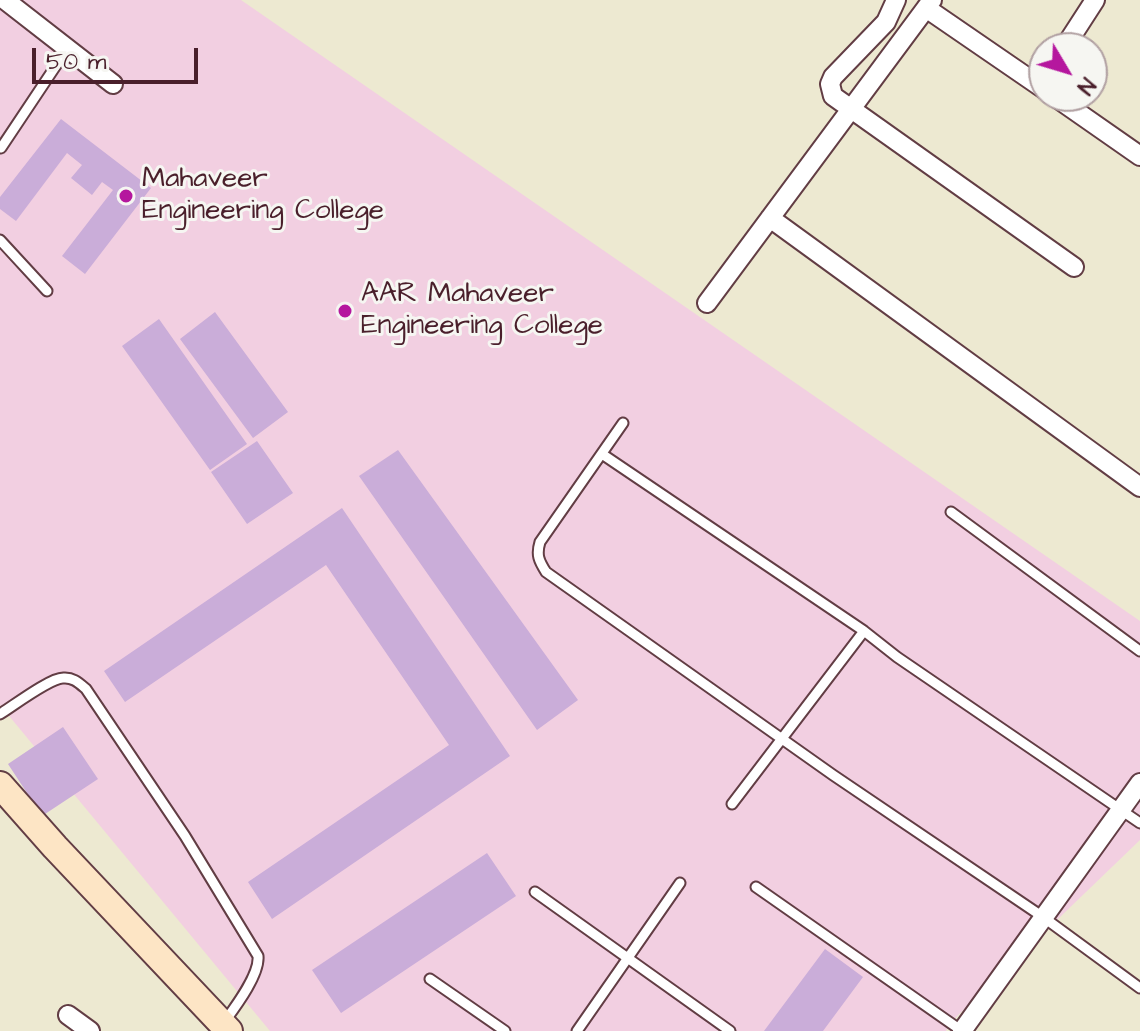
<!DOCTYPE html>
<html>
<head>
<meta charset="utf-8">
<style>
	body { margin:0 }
	#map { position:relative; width:1140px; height:1031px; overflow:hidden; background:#ede9d1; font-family:"Architects Daughter",sans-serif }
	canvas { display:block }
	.north { position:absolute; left:1028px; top:32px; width:80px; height:80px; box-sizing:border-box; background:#f6f6f2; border:2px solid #b1a0a2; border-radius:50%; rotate:128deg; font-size:22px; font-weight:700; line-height:32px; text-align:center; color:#4a1f2b }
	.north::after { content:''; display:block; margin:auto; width:28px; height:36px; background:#b5179e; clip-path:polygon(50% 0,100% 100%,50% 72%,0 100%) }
	.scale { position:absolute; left:32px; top:48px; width:166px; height:36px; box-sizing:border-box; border:4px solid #4a1f2b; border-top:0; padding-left:10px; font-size:24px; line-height:28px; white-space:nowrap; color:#4a1f2b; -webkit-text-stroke:6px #f6f6f2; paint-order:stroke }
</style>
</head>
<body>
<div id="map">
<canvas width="1140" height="1031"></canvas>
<div class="north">N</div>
<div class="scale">50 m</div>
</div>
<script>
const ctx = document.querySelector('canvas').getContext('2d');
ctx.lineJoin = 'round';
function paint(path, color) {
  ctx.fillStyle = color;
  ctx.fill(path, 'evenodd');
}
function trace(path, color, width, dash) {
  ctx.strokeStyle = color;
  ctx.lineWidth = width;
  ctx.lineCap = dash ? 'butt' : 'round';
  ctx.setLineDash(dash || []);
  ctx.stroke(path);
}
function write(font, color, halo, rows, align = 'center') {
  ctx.font = font + ' "Architects Daughter",sans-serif';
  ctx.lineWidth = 6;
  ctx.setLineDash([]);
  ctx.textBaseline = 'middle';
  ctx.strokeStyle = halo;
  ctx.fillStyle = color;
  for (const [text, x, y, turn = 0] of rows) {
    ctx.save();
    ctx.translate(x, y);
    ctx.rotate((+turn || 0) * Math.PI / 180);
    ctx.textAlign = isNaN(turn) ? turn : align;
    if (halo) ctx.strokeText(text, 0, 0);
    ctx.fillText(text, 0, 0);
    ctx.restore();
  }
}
paint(new Path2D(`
	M0,0H241L1140,621V840L951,1022L946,1031H270L0,705Z`), '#f2cfe1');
paint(new Path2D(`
	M61,119L151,188L85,274L62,256L113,190L102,182L92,195L71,178L82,165L67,153L16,221L0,209V197Z
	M215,312L288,412L253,438L180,339Z
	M159,319L247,444L210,470L122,346Z
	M257,441L293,493L247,524L211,472Z
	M398,450L578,700L537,730L359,476Z
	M342,508L510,756L272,919L248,882L449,745L326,565L125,702L104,671Z
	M63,727L98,779L42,816L8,764Z
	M487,853L516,896L341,1013L312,970Z
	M825,949L863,977L823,1031H764Z`), '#caadd9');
const lane = new Path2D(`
	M1,148L67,49
	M0,240L47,291
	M623,423L540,542C536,555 539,561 546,572L833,775L1043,917L1140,988
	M602,454L864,631L897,657L1140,823
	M951,512L1140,651
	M0,714C13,706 50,678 63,678C73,677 79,683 86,689L185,836L258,956C260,974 236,1006 225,1021
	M732,804L864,631
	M756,887L962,1031
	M535,892L730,1031
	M430,979L505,1031
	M577,1031L680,883`);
const street = new Path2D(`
	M5,0L113,84
	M896,0L886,22L833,77L830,84L833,96L1074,267
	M926,8L1044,89
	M1064,48L1095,0
	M1054,96L1140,156
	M770,218L1140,487
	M707,303L932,0
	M68,1015L90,1031
	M962,1031L1140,783`);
const secondary = new Path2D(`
	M0,785L55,847L229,1031`);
trace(lane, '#623d44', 13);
trace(street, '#623d44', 22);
trace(secondary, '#623d44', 30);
trace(lane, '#fff', 9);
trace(street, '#fff', 18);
trace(secondary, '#fde5c5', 26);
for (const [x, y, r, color] of [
	[126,196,8,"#b5179e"],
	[345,311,8,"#b5179e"]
]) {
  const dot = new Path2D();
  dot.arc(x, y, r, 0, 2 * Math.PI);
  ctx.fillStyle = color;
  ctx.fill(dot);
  trace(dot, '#f6f6f2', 3);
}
write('28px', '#4a1f2b', '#f6f6f2', [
	["Mahaveer",142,180],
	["Engineering College",142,212],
	["AAR Mahaveer",361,295],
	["Engineering College",361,327]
], 'left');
</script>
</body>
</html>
